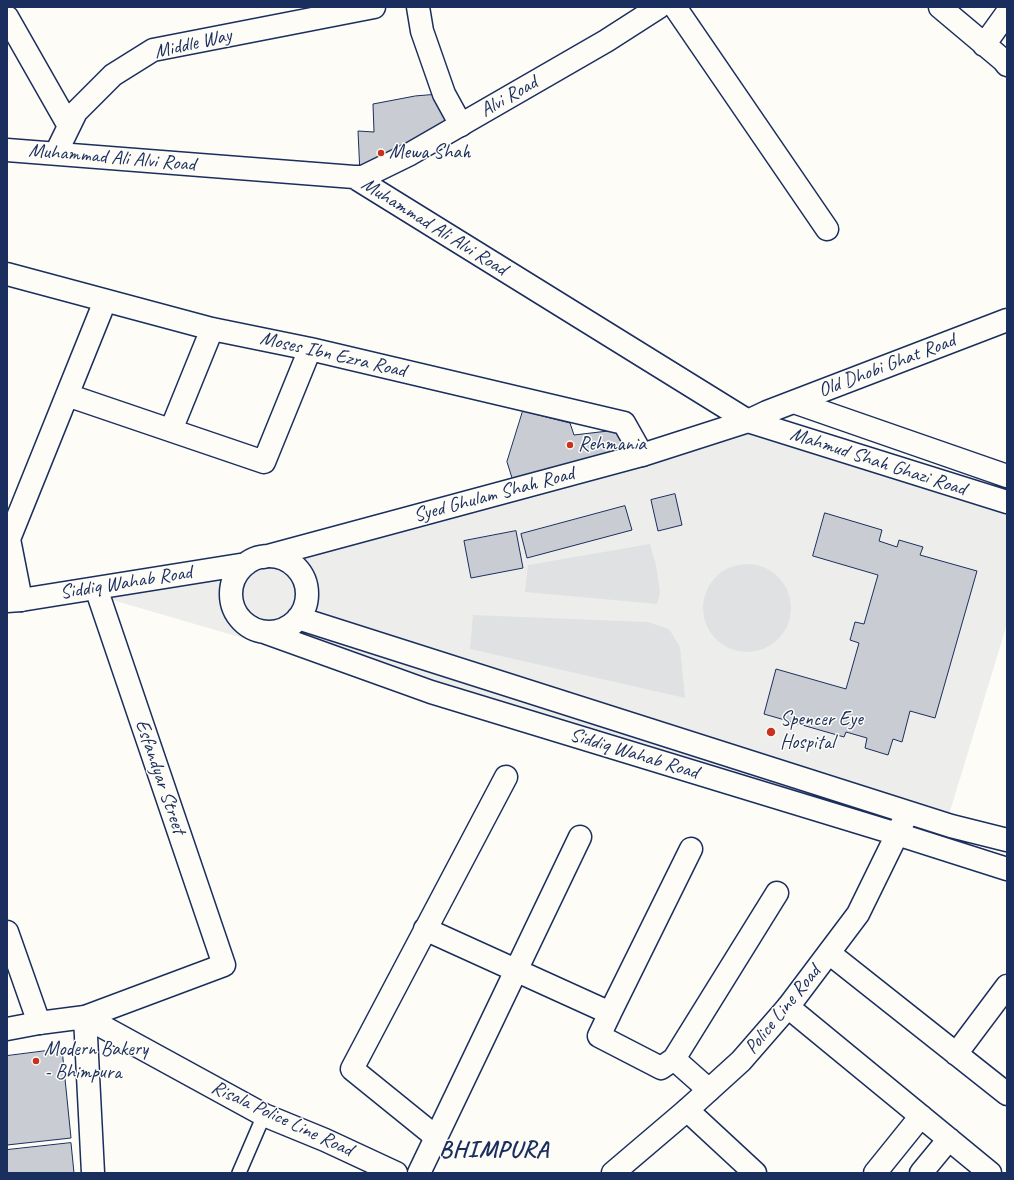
<!DOCTYPE html>
<html>
<head>
<meta charset="utf-8">
<style>
	body { margin:0 }
	#map { position:relative; width:1014px; height:1180px; overflow:hidden; background:#fdfcf7; font-family:Caveat,sans-serif }
	canvas { display:block }
	.frame { position:absolute; inset:0; border:8px solid #1b2f5e; pointer-events:none }
</style>
</head>
<body>
<div id="map">
<canvas width="1014" height="1180"></canvas>
<div class="frame"></div>
</div>
<script>
const ctx = document.querySelector('canvas').getContext('2d');
ctx.lineJoin = 'round';
function paint(path, color) {
  ctx.fillStyle = color;
  ctx.fill(path, 'evenodd');
}
function trace(path, color, width, dash) {
  ctx.strokeStyle = color;
  ctx.lineWidth = width;
  ctx.lineCap = dash ? 'butt' : 'round';
  ctx.setLineDash(dash || []);
  ctx.stroke(path);
}
function write(font, color, halo, rows, align = 'center') {
  ctx.font = font + ' Caveat,sans-serif';
  ctx.lineWidth = 3;
  ctx.setLineDash([]);
  ctx.textBaseline = 'middle';
  ctx.strokeStyle = halo;
  ctx.fillStyle = color;
  for (const [text, x, y, turn = 0] of rows) {
    ctx.save();
    ctx.translate(x, y);
    ctx.rotate((+turn || 0) * Math.PI / 180);
    ctx.textAlign = isNaN(turn) ? turn : align;
    if (halo) ctx.strokeText(text, 0, 0);
    ctx.fillText(text, 0, 0);
    ctx.restore();
  }
}
paint(new Path2D(`
	M765,413L1007,493V624L941,841L95,595L642,455Z`), '#edeeec');
paint(new Path2D(`
	M650,544L656,565L660,592L657,604L525,592L528,565Z
	M703 608a44 44 0 1 1 88 0a44 44 0 1 1-88 0Z
	M473,615L648,622L669,629L680,647L685,698L470,649Z`), '#e0e1e3');
const building = new Path2D(`
	M444,94L461,125L360,174L358,131L374,132L373,104L415,96Z
	M523,411L570,423L574,435L625,429L631,454L513,481L507,462Z
	M675,494L682,525L658,531L651,500Z
	M625,506L632,530L527,558L521,534Z
	M825,513L882,530L879,541L897,547L899,540L923,547L920,555L977,571L935,718L910,711L902,742L893,739L888,755L865,748L867,738L846,732L844,737L764,714L776,669L846,689L859,643L850,640L855,622L864,624L878,575L813,556Z
	M516,531L523,568L471,578L464,541Z
	M62,1049L71,1138L7,1145V1056Z
	M71,1143L74,1173H7V1150Z`);
paint(building, '#c9ccd3');
trace(building, '#1b2f5e', 1);
const lane = new Path2D(`
	M239,1173L264,1115`);
const street = new Path2D(`
	M418,7L422,31L444,94L461,125
	M675,7L827,229
	M940,7L1003,60L1007,65
	M7,17L69,126
	M984,45L1007,13
	M56,153L76,112L113,75L153,50L374,7
	M7,274L212,329L310,349L624,423L642,455
	M67,395L264,462L310,349
	M171,430L212,329
	M21,600L9,539L105,301
	M425,929L610,1013L691,849
	M7,932L39,1023
	M829,953L1007,1094
	M788,1007L990,1173
	M610,1013L599,1036L661,1068L674,1059
	M85,1017L264,1115L325,1140L396,1173
	M956,1054L1007,986
	M709,1090L674,1059L777,893
	M687,1110L755,1173
	M436,1137L352,1069L506,777
	M419,1173L580,837
	M875,1173L921,1116
	M921,1173L949,1139`);
const secondary = new Path2D(`
	M7,150L354,177L748,421L1007,502
	M354,177H363L410,154L606,41L659,7
	M794,402L1007,476
	M231 594a38 38 0 1 1 76 0a38 38 0 1 1-76 0Z
	M264,557L642,455L748,421L767,412L1007,320
	M7,601L21,600L246,564
	M298,618L951,826L1007,840
	M264,632L431,692L897,834L1007,869
	M85,1017L93,1173
	M7,1029L39,1023L85,1017L224,965L96,588
	M613,1173L687,1110L741,1061L788,1007L858,914L904,820`);
trace(lane, '#1b2f5e', 16);
trace(street, '#1b2f5e', 25);
trace(secondary, '#1b2f5e', 25);
trace(lane, '#fdfcf7', 13);
trace(street, '#fdfcf7', 22);
trace(secondary, '#fdfcf7', 22);
for (const [x, y, r, color] of [
	[381,153,4,"#c8321e"],
	[570,445,4,"#c8321e"],
	[771,732,5,"#c8321e"],
	[36,1061,4,"#c8321e"]
]) {
  const dot = new Path2D();
  dot.arc(x, y, r, 0, 2 * Math.PI);
  ctx.fillStyle = color;
  ctx.fill(dot);
  trace(dot, '#fdfcf7', 1.5);
}
write('20px', '#1b2f5e', '#fdfcf7', [
	["Middle Way",193,44,-13],
	["Alvi Road",509,97,-30],
	["Muhammad Ali Alvi Road",112,158,5],
	["Muhammad Ali Alvi Road",434,227,32],
	["Moses Ibn Ezra Road",333,355,13],
	["Old Dhobi Ghat Road",887,366,-21],
	["Mahmud Shah Ghazi Road",878,462,18],
	["Syed Ghulam Shah Road",494,495,-15],
	["Siddiq Wahab Road",126,583,-9],
	["Siddiq Wahab Road",634,754,17],
	["Esfandyar Street",160,777,71],
	["Police Line Road",783,1010,-51],
	["Risala Police Line Road",282,1119,25]
]);
write('20px', '#1b2f5e', '#fdfcf7', [
	["Mewa Shah",389,153],
	["Rehmania",578,445],
	["Spencer Eye",780,720],
	["Hospital",780,743],
	["Modern Bakery",44,1050],
	["- Bhimpura",44,1073]
], 'left');
ctx.letterSpacing = '1px';
write('bold 24px', '#1b2f5e', '#fdfcf7', [
	["BHIMPURA",494,1151]
]);
ctx.letterSpacing = '0px';
</script>
</body>
</html>
